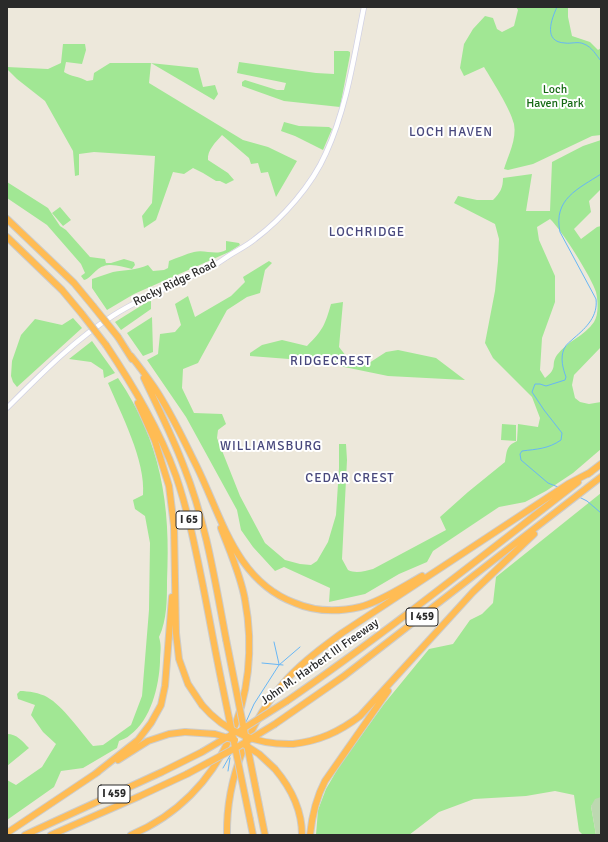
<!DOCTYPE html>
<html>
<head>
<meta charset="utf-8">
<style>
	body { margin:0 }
	#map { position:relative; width:608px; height:842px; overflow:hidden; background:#ede8db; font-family:Signika,sans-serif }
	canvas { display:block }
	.frame { position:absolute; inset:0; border:8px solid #2a2a2a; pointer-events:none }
</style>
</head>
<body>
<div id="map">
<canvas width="608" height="842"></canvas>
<div class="frame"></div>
</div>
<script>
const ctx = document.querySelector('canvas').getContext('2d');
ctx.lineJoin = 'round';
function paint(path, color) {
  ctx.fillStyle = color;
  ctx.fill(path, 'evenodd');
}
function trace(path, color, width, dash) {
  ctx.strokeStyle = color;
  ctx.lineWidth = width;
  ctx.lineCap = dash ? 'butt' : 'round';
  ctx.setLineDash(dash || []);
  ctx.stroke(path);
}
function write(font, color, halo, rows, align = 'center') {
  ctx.font = font + ' Signika,sans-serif';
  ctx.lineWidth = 4;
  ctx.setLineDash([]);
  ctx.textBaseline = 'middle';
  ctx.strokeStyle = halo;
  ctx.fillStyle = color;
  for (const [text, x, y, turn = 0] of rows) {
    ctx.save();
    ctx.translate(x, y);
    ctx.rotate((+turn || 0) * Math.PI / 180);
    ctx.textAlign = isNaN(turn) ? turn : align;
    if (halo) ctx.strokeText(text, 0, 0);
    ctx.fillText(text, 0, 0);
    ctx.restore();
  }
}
paint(new Path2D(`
	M516,7H568V17L572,36L590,42L598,50L601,48V135L592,136L533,164L508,170L504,169C508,156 517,139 514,124C510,108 493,82 484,67L464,76L460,68L464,44L473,29L485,16L493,18L497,29L502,32L514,26L518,10Z
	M63,44H85L86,50L82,64L66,62L64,72C71,77 79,76 87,81L93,80L94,73L110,63H150L198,68L203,87L215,85L218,94L214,100L151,63L149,83L243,140L268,147L297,161L276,197L268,172L261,173L258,163L251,164L249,158L222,135C216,142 207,150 208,160L228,173L234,180L226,184L220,181H216L203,173L193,168L184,174L173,172L156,220L144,228L142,216L152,203L155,156L94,152L79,154V175L75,176L73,151L45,101L17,79L7,69V67L48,69L61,63Z
	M334,51H348L350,52V55L340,107L284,101L242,86V82L245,80L277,90H284L286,83L237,73L239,62L316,73L334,74Z
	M284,122L299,126L329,127L332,129L323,150L295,136L281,131Z
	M601,140V189L589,201L591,212L574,229L581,239L597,227L601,226V347L574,375L572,385L575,398L580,402L589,404L601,402V449L573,473L546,491L525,502L499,507L433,551L427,562L399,574L365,594L329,602L330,588L284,567L275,571L253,547L241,530L237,510L186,417L147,360L158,354L160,334L175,332L181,325L175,304L188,296L195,317L231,296L245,282L243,277L269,261L272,263L265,270L260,293L247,297L227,310L198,363L183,369L182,388L194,413L222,414L226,424L218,430L217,438L240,496L265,543L285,560L300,564L311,565L317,561L328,542L336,515L339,468V444H346L347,460L342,559L348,570C356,574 365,571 373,569L446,530L440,517L468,492L505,462C507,451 506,446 517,441L518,424L538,427L540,418L532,397L493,358L485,343L495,291L498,261L499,239L495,224L454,203L458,196L477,200H493C500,193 503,188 503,178L532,174L526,211H550L552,162L583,146ZM550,219C561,229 592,278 596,292C598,301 599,314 594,322C585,336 567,341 557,355C550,365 559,367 545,378L540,370L542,338L555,302V276L539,240L537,227Z
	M7,182L48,208L60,226L66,230L90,257L105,259L106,263H111L124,259L134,262L135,265L132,269C121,266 106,261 97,270C93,273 89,279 84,280L81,276L85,273L81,264L47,225L7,198Z
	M60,207L71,220L63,226L52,213Z
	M226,241L239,243L240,245L229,252L134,294L107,310L92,288V279C99,277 106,274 113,272C125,270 136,270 148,265L153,271L164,270L168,268L169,261C177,258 186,254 194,252C205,249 215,256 226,250Z
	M151,301V309L121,330L115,322L147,302Z
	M343,302L339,347L350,361L369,363L386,352L398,350L436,358L465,380L388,376L315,361L250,356V353L262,345L282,340L307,346C323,330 325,325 331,304Z
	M152,317L153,352L143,356L127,333Z
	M73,318L82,328L17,387L13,382L11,376L12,361L21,335L35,319L62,325Z
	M92,341L115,373L104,378L103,370L91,362L69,359Z
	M118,378C161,441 171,505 167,581C167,599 167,620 159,637C162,647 160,652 160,662C159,686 151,720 130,735C127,738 123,739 119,741L117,748L83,768L61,771L54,787L7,820V780L16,785L42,767L56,744L43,732L31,715L35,705L18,699L17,694L20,691C28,691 40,693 47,697C63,706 81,732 93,746L103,745L131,725L142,696L149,610L150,543L145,516L135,509L133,500L143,495C146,461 121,414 108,383Z
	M502,424L516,425V441L501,440Z
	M601,493V797L591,806L596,835H583L579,831L574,795L555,791L526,796L474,799L439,812L409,835H316L318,810L326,789L340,765L384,704L429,649L453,644L470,620L482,614L493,603L496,577Z
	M7,734C17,734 22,741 29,748L7,766Z`), '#a1e794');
paint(new Path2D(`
	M601,797V835H596L591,806L595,799Z`), '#bdd8b1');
trace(new Path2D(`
	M557,7C551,20 543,42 565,43C571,44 578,41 584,44C592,47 596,55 601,61
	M558,487L548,483L521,460L520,454L522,451C537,449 548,449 561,440L562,433L544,410L532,392L535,384H540L546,386L565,380L566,377C563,369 560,358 564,349C566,344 570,342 574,338C587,327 598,316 596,299L560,232C553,199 578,189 601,174
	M579,497L587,501L601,513
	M274,642L279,664
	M262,663L283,665
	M246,722L254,704L279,665L300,647
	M223,768L232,752
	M228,771L230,758`), '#67b6f5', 1);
const secondary = new Path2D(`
	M7,408C41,374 74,340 114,315C144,296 176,284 207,269C215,266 222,260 230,255C238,250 248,245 255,239C283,218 312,185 326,153C347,107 354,56 364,7`);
const highway = new Path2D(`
	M7,219L74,283L93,306
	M7,237L62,290L82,314
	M118,337L132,359
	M106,345C134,387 159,429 176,476C187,508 194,542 201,576C208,610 214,645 221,679
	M131,356C139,366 147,377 154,387C171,412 184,441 197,467C222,518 236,581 295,603C316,612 338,612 360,607C380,602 404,586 422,576
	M144,378C158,408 173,437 184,467C206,522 215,581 226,639
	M138,403L155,441L169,486L174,526L176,633L179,659L188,684L202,705
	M588,474L601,464
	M287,701C387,632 482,556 578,482
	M275,724L344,676L601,477
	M293,744C319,741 339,732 360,716L473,592L534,534
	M118,760L148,741L169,734L185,732
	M275,769C291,788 302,810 302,835
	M95,774L138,740L151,723L161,705L165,686L172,597
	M255,785L265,835
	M250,820L253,835
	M7,833L98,772
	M25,835L162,772L202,752
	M51,835L140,796L187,774
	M131,835C224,796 263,695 245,600C241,576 230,552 221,528
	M227,835C226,778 249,721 288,678C304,661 323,647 342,633L568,484L591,472
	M310,835C312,816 316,798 325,781L388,691`);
trace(secondary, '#d0d0e4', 6);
trace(highway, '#ccc', 8);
trace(secondary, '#fff', 4.5);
trace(highway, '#ffbc54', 6);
const highwayBridge = new Path2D(`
	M93,306L118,337
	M82,314L106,345
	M226,639L255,785
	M221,679L250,820
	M202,705C225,732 257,745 293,744
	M241,730L287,701
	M185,732L215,734L235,740
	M245,745L259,754L275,769
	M202,752L229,736
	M187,774L239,746L275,724`);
trace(highwayBridge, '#ccc', 8, []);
trace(highwayBridge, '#ffbc54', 6);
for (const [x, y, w] of [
	[189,520,26],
	[422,617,32],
	[114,794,32]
]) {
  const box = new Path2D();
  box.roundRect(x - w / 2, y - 9, w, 18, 3);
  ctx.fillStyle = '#fff';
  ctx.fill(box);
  trace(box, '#2a2a2a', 1);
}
write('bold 11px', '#2a2a2a', null, [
	["I 65",189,520],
	["I 459",422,617],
	["I 459",114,794]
]);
write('12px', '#186b16', '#fff', [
	["Loch",555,90],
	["Haven Park",555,104]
]);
write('12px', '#2a2a2a', '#fff', [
	["Rocky Ridge Road",175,283,-26],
	["John M. Harbert III Freeway",320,662,-35]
]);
ctx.letterSpacing = '1px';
write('13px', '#48487d', '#fff', [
	["LOCH HAVEN",451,133],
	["LOCHRIDGE",367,233],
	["RIDGECREST",331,362],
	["WILLIAMSBURG",271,447],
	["CEDAR CREST",350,479]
]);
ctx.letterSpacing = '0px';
</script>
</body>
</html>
